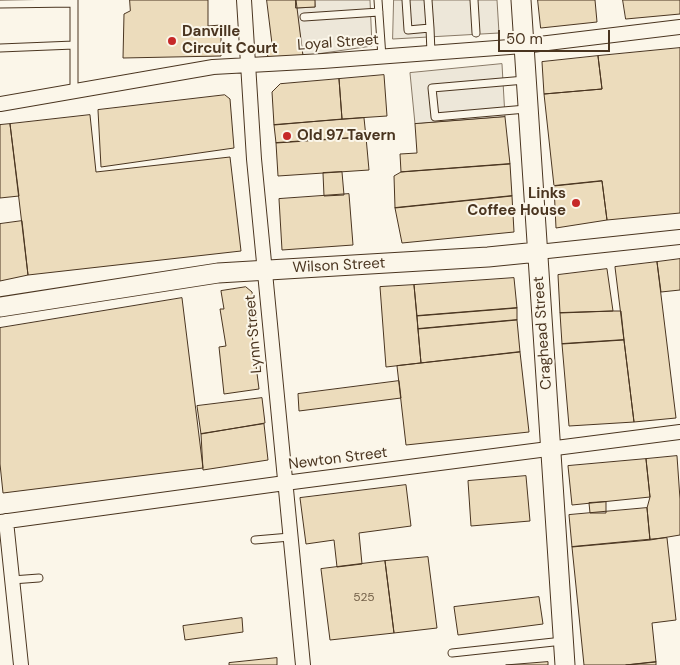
<!DOCTYPE html>
<html>
<head>
<meta charset="utf-8">
<style>
	body { margin:0 }
	#map { position:relative; width:680px; height:665px; overflow:hidden; background:#fbf6e9; font-family:"DM Sans",sans-serif }
	canvas { display:block }
	.scale { position:absolute; left:498px; top:30px; width:112px; height:22px; box-sizing:border-box; border:2px solid #4a3520; border-top:0; padding-left:6px; font-size:15px; line-height:18px; white-space:nowrap; color:#4a3520; -webkit-text-stroke:4px #fbf6e9; paint-order:stroke }
</style>
</head>
<body>
<div id="map">
<canvas width="680" height="665"></canvas>
<div class="scale">50 m</div>
</div>
<script>
const ctx = document.querySelector('canvas').getContext('2d');
ctx.lineJoin = 'round';
function paint(path, color) {
  ctx.fillStyle = color;
  ctx.fill(path, 'evenodd');
}
function trace(path, color, width, dash) {
  ctx.strokeStyle = color;
  ctx.lineWidth = width;
  ctx.lineCap = dash ? 'butt' : 'round';
  ctx.setLineDash(dash || []);
  ctx.stroke(path);
}
function write(font, color, halo, rows, align = 'center') {
  ctx.font = font + ' "DM Sans",sans-serif';
  ctx.lineWidth = 4;
  ctx.setLineDash([]);
  ctx.textBaseline = 'middle';
  ctx.strokeStyle = halo;
  ctx.fillStyle = color;
  for (const [text, x, y, turn = 0] of rows) {
    ctx.save();
    ctx.translate(x, y);
    ctx.rotate((+turn || 0) * Math.PI / 180);
    ctx.textAlign = isNaN(turn) ? turn : align;
    if (halo) ctx.strokeText(text, 0, 0);
    ctx.fillText(text, 0, 0);
    ctx.restore();
  }
}
const parking = new Path2D(`
	M315,0H370L372,46L303,56L296,8L315,7Z
	M394,0H497L499,33L393,39Z
	M502,64L505,117L415,124L410,73Z`);
paint(parking, '#ede7d9');
trace(parking, '#887966', 1);
const building = new Path2D(`
	M130,0H208V26L221,25V56L123,58L124,14L130,11Z
	M267,0H296L303,56L268,59L267,48L272,47Z
	M296,0H315V7L296,8Z
	M538,0H595L597,22L541,28Z
	M623,0H680V14L626,19Z
	M680,48V213L607,220L602,181L554,186L544,94L602,89L598,56Z
	M598,56L602,89L544,94L542,62Z
	M384,75L387,116L342,119L339,79Z
	M339,79L342,119L274,125L272,92L280,84Z
	M225,95L230,99L234,148L101,167L98,110Z
	M90,115L96,172L230,157L241,251L28,275L10,124Z
	M505,117L510,164L401,172L400,154L417,153L415,124Z
	M364,118L366,137L276,143L274,125Z
	M10,124L19,196L0,198V125Z
	M366,137L369,170L278,176L276,143Z
	M510,164L512,196L395,208L394,176L401,172Z
	M342,172L344,195L324,196L323,173Z
	M602,181L607,220L556,228L554,186Z
	M349,194L353,245L282,250L279,199Z
	M512,196L514,232L402,243L395,208Z
	M22,221L28,275L0,281V224Z
	M680,259V290L661,292L657,262Z
	M657,262L676,418L634,422L615,267Z
	M607,269L613,311L560,313L558,275Z
	M514,278L517,308L417,316L414,285Z
	M414,285L421,363L386,367L380,287Z
	M246,287L252,292L258,333L252,334L259,389L224,394L219,347L226,346L220,309H224L221,291Z
	M182,298L203,468L3,493L0,464V328Z
	M517,308V320L418,329L417,316Z
	M613,311H621L624,340L562,344L560,313Z
	M517,320L520,352L421,363L418,329Z
	M624,340L634,422L569,426L562,344Z
	M520,352L529,432L406,445L397,366Z
	M399,381L401,398L299,411L298,394Z
	M262,398L265,423L201,434L197,406Z
	M264,424L268,460L203,470L201,434Z
	M677,456L680,499V535L650,540L647,508L650,497L646,459Z
	M646,459L650,497L572,505L568,466Z
	M526,476L530,521L471,526L468,481Z
	M406,485L411,526L359,533L362,564L337,567L334,540L306,544L300,498Z
	M606,502V513H590L589,503Z
	M647,508L650,540L572,547L569,515Z
	M667,538L676,620L652,623L656,662L626,665H584L572,547Z
	M428,557L437,628L394,633L385,561Z
	M385,561L394,633L330,640L321,569Z
	M539,597L543,624L458,635L454,607Z
	M242,618L243,632L185,640L183,626Z
	M277,658V665H229V663Z
	M548,662V665H506Z
	M656,662V665H626Z`);
paint(building, '#ecdcbc');
trace(building, '#4a3520', 1);
const lane = new Path2D(`
	M74,0V91
	M378,0L382,57
	M406,0L408,30L430,28L431,53
	M428,0L430,28
	M474,0L476,33
	M0,4L74,3
	M304,17L379,12
	M0,48L74,45
	M525,80L432,88L435,117L526,109
	M255,540L290,537
	M12,580L39,578
	M452,653L563,641`);
const street = new Path2D(`
	M244,0L254,159L303,665
	M0,104L213,67L323,61L523,46L680,27
	M538,252L680,237
	M6,521L21,665
	M0,522L285,483L680,432`);
const secondary = new Path2D(`
	M521,0L565,665
	M0,307L218,273L488,257L538,252`);
trace(lane, '#4a3520', 9);
trace(street, '#4a3520', 16);
trace(secondary, '#4a3520', 21);
trace(lane, '#fbf6e9', 7);
trace(street, '#fbf6e9', 14);
trace(secondary, '#fbf6e9', 19);
for (const [x, y, r, color] of [
	[172,41,5,"#c62828"],
	[287,136,5,"#c62828"],
	[576,203,5,"#c62828"]
]) {
  const dot = new Path2D();
  dot.arc(x, y, r, 0, 2 * Math.PI);
  ctx.fillStyle = color;
  ctx.fill(dot);
  trace(dot, '#fbf6e9', 2);
}
write('12px', '#725f47', null, [
	["525",364,598]
]);
write('bold 15px', '#4a3520', '#fbf6e9', [
	["Danville",182,32],
	["Circuit Court",182,49],
	["Old 97 Tavern",297,136],
	["Links",566,194,"right"],
	["Coffee House",566,211,"right"]
], 'left');
write('15px', '#4a3520', '#fbf6e9', [
	["Loyal Street",338,43,-4],
	["Wilson Street",339,266,-3],
	["Craghead Street",543,333,-94],
	["Lynn Street",254,334,-95],
	["Newton Street",338,459,-7]
]);
</script>
</body>
</html>
